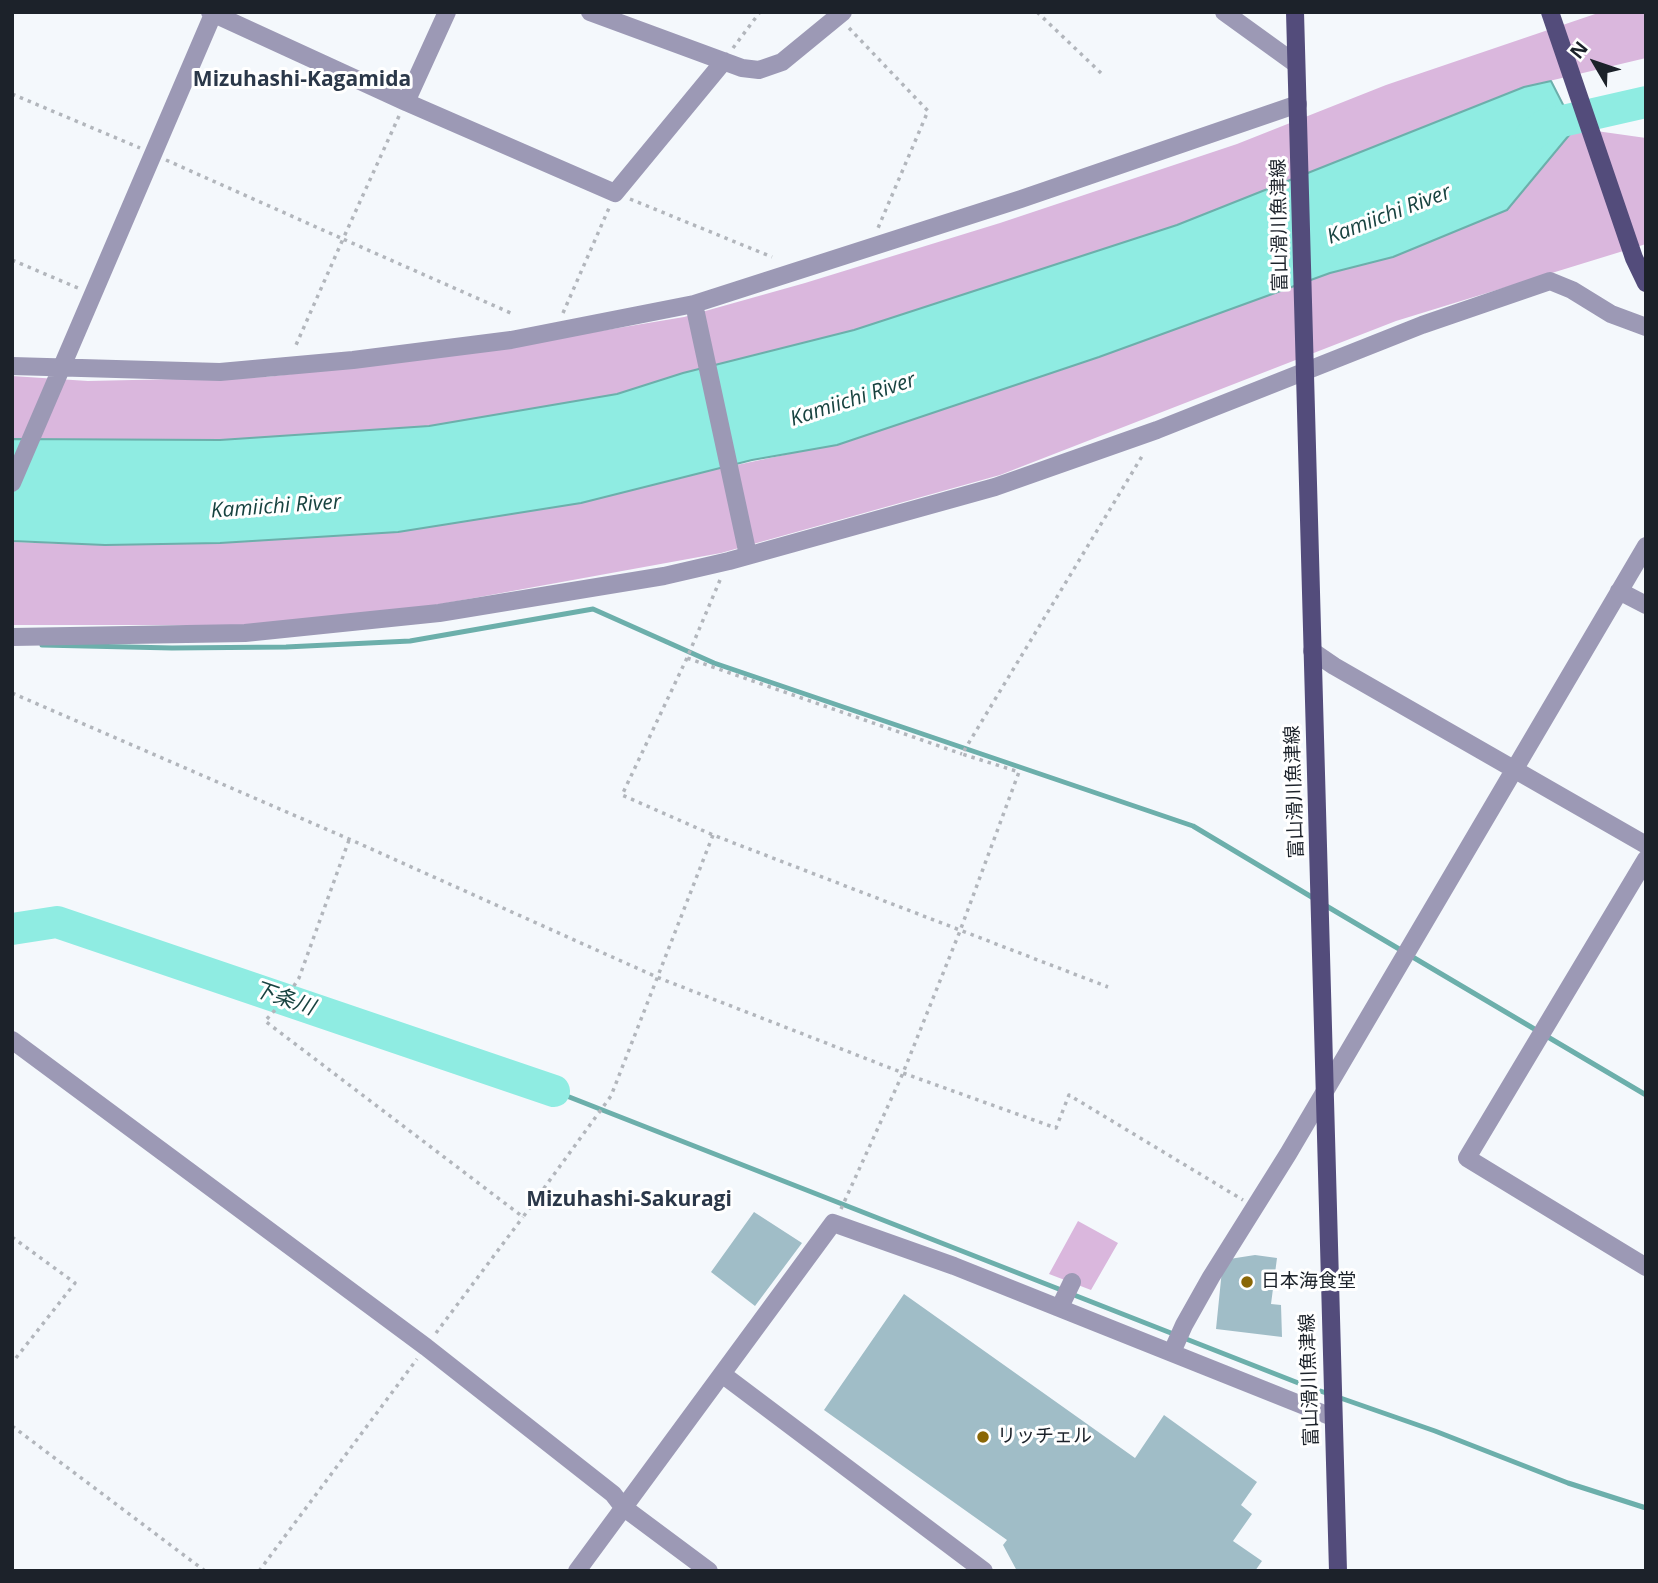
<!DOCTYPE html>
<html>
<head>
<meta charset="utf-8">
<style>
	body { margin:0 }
	#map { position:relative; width:1658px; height:1583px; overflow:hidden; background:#f4f8fc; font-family:"Open Sans",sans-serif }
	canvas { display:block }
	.frame { position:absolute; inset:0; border:14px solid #1c222a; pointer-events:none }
	.north { position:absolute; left:1560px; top:28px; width:70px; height:70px; -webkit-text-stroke:5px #fff; paint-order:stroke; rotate:309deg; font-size:19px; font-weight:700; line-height:28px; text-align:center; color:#1c222a }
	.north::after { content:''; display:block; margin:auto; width:24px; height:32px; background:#1c222a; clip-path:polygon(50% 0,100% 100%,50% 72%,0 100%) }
</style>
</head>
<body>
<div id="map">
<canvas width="1658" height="1583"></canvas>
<div class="frame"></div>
<div class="north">N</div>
</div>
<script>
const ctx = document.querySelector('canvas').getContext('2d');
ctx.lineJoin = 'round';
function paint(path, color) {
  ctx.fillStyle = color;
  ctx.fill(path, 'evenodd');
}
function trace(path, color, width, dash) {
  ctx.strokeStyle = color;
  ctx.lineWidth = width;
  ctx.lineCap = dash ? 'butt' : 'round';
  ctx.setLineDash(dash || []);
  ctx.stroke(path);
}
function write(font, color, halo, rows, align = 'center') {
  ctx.font = font + ' "Open Sans","Noto Sans JP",sans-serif';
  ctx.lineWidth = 6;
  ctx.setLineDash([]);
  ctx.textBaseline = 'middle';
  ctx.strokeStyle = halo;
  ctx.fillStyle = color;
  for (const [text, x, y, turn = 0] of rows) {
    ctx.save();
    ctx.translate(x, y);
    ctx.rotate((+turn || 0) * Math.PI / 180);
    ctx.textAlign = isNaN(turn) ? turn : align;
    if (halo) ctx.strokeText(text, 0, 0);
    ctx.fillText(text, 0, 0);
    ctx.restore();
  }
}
paint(new Path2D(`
	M1601,12H1646V58L1524,87L1177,225L1030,274L854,330L683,373L617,394L429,426L220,440L12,439V376L88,381L266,377L456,355L684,317L805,283L1000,223L1237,144L1386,85Z
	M1575,128L1646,138V244L1396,321L1000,475L721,553L419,608L266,625H12V542L105,545L220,543L581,503L685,476L831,445L918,418L1330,273L1393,257L1506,210Z
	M1078,1221L1118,1243L1091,1290L1049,1274Z`), '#dab7dd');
const water = new Path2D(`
	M1551,81L1575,128L1507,210L1393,257L1330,273L1099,357L837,445L752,460L581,503L398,532L220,543L105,545L12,541V439L220,440L429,426L617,394L683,373L854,330L1177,225L1524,87Z`);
paint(water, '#8fece2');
trace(water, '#6cafab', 2);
trace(new Path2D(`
	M42,645L172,648L286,647L410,641L593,609L714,663L1193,826L1315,899
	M1323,904L1646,1095
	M554,1091L1306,1386L1435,1431L1568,1483L1646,1508`), '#6cafab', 5);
trace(new Path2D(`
	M1531,136L1545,125L1646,102
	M12,929L57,922L554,1091`), '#8fece2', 32);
paint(new Path2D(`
	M754,1212L802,1243L755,1306L711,1272Z
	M1255,1255L1277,1258L1271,1304L1281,1305L1282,1337L1216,1329L1223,1260Z
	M904,1294L1135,1458L1164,1415L1257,1482L1241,1505L1252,1514L1233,1541L1262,1561L1255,1571H1017L1003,1545L1007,1540L824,1410Z`), '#a0bdc7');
trace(new Path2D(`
	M1037,12L1101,73
	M849,28L928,111L878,228
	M733,48L760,12
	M12,94L140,148
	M399,116L343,239L513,314
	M166,160L343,239L296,345
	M630,199L772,257
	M12,260L78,288
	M563,313L609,208
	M720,580L687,658L962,754
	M687,658L622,795L713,835L1108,987
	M12,693L349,839L659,978L903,1073L1056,1128L1069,1095L1243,1200
	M349,840L299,978L286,998L265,1021L523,1217L611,1096L713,835
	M841,1209L903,1073L960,931L1019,772L962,754L1144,453
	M12,1237L75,1283L12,1363
	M436,1333L523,1217
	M12,1426L205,1571
	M259,1571L417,1359`), '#b2b6bc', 3.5, [3.5, 5]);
trace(new Path2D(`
	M210,12L406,102
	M447,12L406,102L615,193L724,61
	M590,12L742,68L759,70L782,62L843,12
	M1224,12L1296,64
	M694,304L748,555
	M12,366L220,372L353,360L511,340L694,304L1021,199L1298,104
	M12,483L214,12
	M1619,591L1646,605
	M12,637L245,633L439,613L664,576L729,561L995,487L1157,430L1422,325L1550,281L1572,290L1611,314L1646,327
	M1312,651L1334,666L1646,845
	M1646,859L1467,1158L1646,1267
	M12,1040L426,1347L613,1494L623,1507L709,1571
	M1060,1307L1072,1282
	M1172,1352L1184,1325L1211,1277L1288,1154L1646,546
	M722,1374L984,1571
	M577,1571L833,1223L954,1266L1332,1417`), '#9c99b5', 18);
trace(new Path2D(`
	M1295,12L1338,1571
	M1550,12L1634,258L1646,283`), '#534c7b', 18);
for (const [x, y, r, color] of [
	[1247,1282,7,"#8a6706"],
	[983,1437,7,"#8a6706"]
]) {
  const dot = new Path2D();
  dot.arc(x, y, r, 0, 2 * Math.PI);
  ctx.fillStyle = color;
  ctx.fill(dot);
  trace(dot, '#fff', 2.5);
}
write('19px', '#1c222a', '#fff', [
	["富山滑川魚津線",1280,225,-91],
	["富山滑川魚津線",1295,792,-92],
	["富山滑川魚津線",1310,1380,-92]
]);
write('19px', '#1c222a', '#fff', [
	["日本海食堂",1261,1282],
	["リッチェル",997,1437]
], 'left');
write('bold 21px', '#2b3849', '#fff', [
	["Mizuhashi-Kagamida",302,80],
	["Mizuhashi-Sakuragi",629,1200]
]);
write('italic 21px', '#184340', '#fff', [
	["Kamiichi River",1389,215,-21],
	["Kamiichi River",853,400,-18],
	["Kamiichi River",276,507,-4],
	["下条川",284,999,19]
]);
</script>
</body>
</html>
